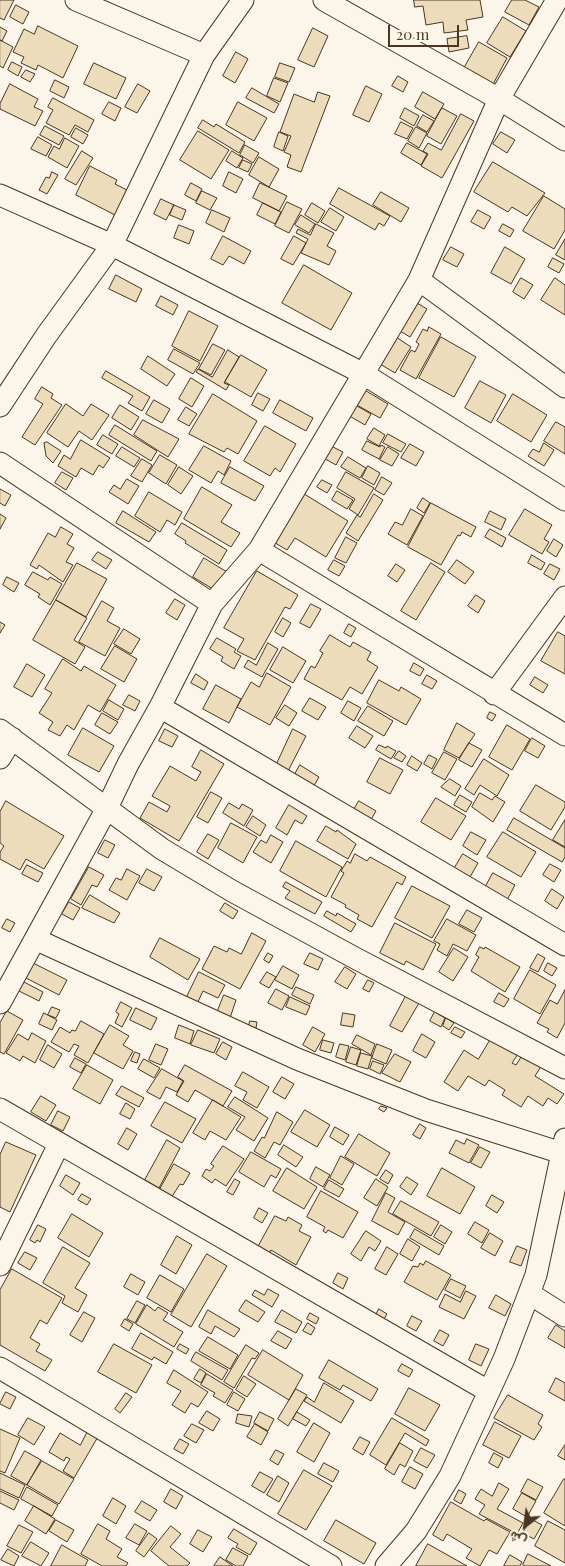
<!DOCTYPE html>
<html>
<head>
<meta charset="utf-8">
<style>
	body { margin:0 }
	#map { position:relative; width:565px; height:1566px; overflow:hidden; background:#fbf6e9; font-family:"Playfair Display",Vazirmatn,serif }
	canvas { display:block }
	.north { position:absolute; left:500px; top:1501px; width:50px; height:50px; -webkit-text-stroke:4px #fbf6e9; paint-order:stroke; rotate:210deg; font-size:14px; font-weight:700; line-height:20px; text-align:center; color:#4a3520 }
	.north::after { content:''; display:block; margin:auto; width:18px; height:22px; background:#4a3520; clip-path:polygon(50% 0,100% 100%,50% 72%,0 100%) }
	.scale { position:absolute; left:388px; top:25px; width:71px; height:22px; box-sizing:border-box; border:2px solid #4a3520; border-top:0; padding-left:6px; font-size:15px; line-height:18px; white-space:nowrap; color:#4a3520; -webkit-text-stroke:4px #fbf6e9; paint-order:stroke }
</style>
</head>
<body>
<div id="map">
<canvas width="565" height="1566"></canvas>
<div class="north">ش</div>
<div class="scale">20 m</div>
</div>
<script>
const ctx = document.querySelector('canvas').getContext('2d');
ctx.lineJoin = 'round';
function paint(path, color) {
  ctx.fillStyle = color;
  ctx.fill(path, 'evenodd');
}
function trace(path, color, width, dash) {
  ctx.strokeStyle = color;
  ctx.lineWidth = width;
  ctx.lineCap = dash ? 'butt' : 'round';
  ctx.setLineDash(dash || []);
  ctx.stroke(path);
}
const building = new Path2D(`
	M0,0H14L4,20L0,18Z
	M414,0H480L483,17L466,20L468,30L444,33L443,22L426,25L423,6L415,7Z
	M512,0H525L539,7L529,25L505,12Z
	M16,5L29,12L23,24L10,17Z
	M503,17L526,31L510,57L487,43Z
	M38,26L78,46L63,78L38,65L36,70L21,63L24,57L13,52L24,29L34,34Z
	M0,27L7,31L2,41L0,40Z
	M313,28L328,36L314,67L298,60Z
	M467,36L469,48L449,52L447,39Z
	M0,40L13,47L3,68L0,66Z
	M479,42L507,58L491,88L462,72Z
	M236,52L248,59L235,83L223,76Z
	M12,62L22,67L18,76L8,70Z
	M94,63L126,78L116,99L84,84Z
	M280,63L295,68L289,82L275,77Z
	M26,70L35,74L30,82L21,77Z
	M398,76L408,82L403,92L392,86Z
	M274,78L288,83L280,102L267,96Z
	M55,80L69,87L64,98L50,91Z
	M10,84L38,99L34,107L43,111L35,126L0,109V104Z
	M138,84L150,91L137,113L125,107Z
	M366,86L382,94L369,122L353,115Z
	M252,88L279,104L274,113L246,98Z
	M318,92L330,96L301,172L287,167L291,155L284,152L291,136L280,132L294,94L314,102Z
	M423,92L444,104L435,119L415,107Z
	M53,98L94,120L88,132L75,125L69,135L46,123L53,110L48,107Z
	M109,102L121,108L115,121L102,114Z
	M238,102L267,118L254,141L226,125Z
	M405,108L419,116L414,126L400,118Z
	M442,108L457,116L441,144L427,136Z
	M461,114L474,121L442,178L421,166L428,154L423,151L428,143L441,150Z
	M423,115L434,121L427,132L417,126Z
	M203,120L214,127L216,124L245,142L239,153L198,128Z
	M401,122L413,128L407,139L395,134Z
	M45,126L64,136L59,145L40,135Z
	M416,127L427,133L419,148L408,141Z
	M76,128L88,135L83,144L71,137Z
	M198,131L229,150L211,179L180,160Z
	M279,132L288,136L283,151L274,147Z
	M501,132L515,140L507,153L493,144Z
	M38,137L52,145L46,156L31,149Z
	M65,138L79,146L67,168L48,157L54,146L59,149Z
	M407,143L427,154L421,165L401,153Z
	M245,145L259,153L253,163L240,155Z
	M82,151L93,158L76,185L65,179Z
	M232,151L243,158L237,168L226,161Z
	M259,157L279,169L269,187L249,175Z
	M243,160L252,164L248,172L239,168Z
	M493,162L545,193L527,216L512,207L508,212L474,192Z
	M90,166L117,180L115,184L131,192L119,217L76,195Z
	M52,172L58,175L47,194L39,190L46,177L49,178Z
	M229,172L243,179L236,193L223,186Z
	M191,183L202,189L196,201L185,195Z
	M260,183L287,196L279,211L253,198Z
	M339,188L390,216L384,226L379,223L375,230L330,204Z
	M202,191L217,198L210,210L196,203Z
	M381,192L409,208L401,222L373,205Z
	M544,196L565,209V230L554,249L523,231Z
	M161,199L174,205L166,220L154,214Z
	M287,202L302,209L289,233L275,226Z
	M263,203L281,212L275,224L257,215Z
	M312,203L325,211L318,223L305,215Z
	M174,205L186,210L182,220L170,215Z
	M330,208L344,217L336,231L321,222Z
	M212,210L230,218L224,232L206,223Z
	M478,210L491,217L484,229L471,222Z
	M301,215L315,224L309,233L295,225Z
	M316,224L334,233L327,246L336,251L329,265L301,253L308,239L296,233L298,229L310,235Z
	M503,224L514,230L510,237L499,231Z
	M179,225L194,231L189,244L174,238Z
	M223,236L251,251L244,264L229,256L223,265L211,259Z
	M294,236L306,243L293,265L281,259Z
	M565,239V260L556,255Z
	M451,247L464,254L457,267L443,260Z
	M505,247L525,259L511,284L491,273Z
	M553,258L564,264L559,273L548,267Z
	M304,265L352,293L331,330L282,303Z
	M116,275L142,289L136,302L109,289Z
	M521,278L533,285L524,299L513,292Z
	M555,278L565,285V315L541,300Z
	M161,296L178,305L173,315L156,306Z
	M412,300L427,309L410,337L395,328Z
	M189,311L218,326L200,361L172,346Z
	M429,327L441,334L416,379L400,370L411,350L415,352L419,344L416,342L423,329L427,331Z
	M396,337L411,347L395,373L380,364Z
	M441,337L476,357L454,397L419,378Z
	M213,344L225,350L211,375L199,369Z
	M174,349L200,363L193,374L168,360Z
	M228,350L239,357L224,383L229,385L226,390L196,372L198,369L212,377Z
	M241,355L267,370L251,397L225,382Z
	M148,356L175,374L167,386L141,369Z
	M106,371L150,397L142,411L128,403L133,396L102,378Z
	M191,378L204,386L192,407L179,399Z
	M480,381L506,395L491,423L465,408Z
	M42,387L53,394L51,398L62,405L35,445L22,437L43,404L35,399Z
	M363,389L388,404L380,418L355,404Z
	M258,393L270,399L263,411L252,405Z
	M213,394L257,421L238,454L227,448L224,452L189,434Z
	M513,394L547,415L531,442L497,421Z
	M154,400L170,409L162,423L146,414Z
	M280,400L313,418L306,431L273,413Z
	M352,403L371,414L365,425L346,414Z
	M66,404L83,416L91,404L109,415L92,440L79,431L68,447L47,433Z
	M120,405L139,417L131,430L112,418Z
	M186,407L197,414L189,426L178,420Z
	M143,420L179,439L168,457L134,435Z
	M556,422L565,427V454L544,441Z
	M115,425L157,451L151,461L109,435Z
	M265,426L296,444L280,472L275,468L270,476L244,461Z
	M374,428L385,435L379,446L367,439Z
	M388,434L406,444L401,452L383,443Z
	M103,435L118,444L112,454L97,445Z
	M81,440L110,458L103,468L99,465L93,475L81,468L76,477L58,466L64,455L70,459Z
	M367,441L380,447L381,445L385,447L379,459L362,450Z
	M47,442L61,451L53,463L46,456L44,443Z
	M544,443L554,450L544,466L528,456L533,449L539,452Z
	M327,444L343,452L336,465L320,456Z
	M410,444L424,452L416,466L401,458Z
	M204,446L231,461L224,475L218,471L211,483L189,470Z
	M122,447L140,458L134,467L116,456Z
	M388,447L399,454L392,466L380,460Z
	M160,455L177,465L166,484L149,473Z
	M348,457L366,468L360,478L341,467Z
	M142,459L152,465L142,482L131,476Z
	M368,466L380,473L374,485L362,478Z
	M179,467L193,476L181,494L168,485Z
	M230,467L264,486L255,501L221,483Z
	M62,472L73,478L66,490L55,483Z
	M346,472L374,488L358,515L349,509L355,499L337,488Z
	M382,477L392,483L384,495L375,490Z
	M127,479L139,486L128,504L109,492L114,485L120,489Z
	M322,480L332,485L327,493L317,487Z
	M202,487L232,505L221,522L240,533L231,547L184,519Z
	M0,489L11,495L5,506L0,503Z
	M337,491L353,500L347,509L332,500Z
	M149,492L182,512L175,525L167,520L160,532L135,516Z
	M301,492L348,521L326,557L295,538L287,550L272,541Z
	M374,494L383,500L358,541L346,533L357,515L360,517Z
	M423,498L430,503L424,513L417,508Z
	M431,503L476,527L471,537L462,532L460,536L458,535L441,565L408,547Z
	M411,509L423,516L407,545L388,534L395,522L402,525Z
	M525,509L552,525L544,539L549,542L542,554L509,535Z
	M123,511L156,532L149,542L116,523Z
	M490,511L506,519L501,530L485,522Z
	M0,514L6,518L0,529Z
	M182,523L227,550L219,564L185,543L186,541L175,534Z
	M61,527L73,534L67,544L74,548L66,562L73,565L63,582L39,565L37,569L30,565L48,533L55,537Z
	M490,529L506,538L502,547L485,537Z
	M346,537L357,543L346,563L335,558Z
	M554,539L563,545L556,557L547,551Z
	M98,552L112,560L106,569L92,560Z
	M532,555L545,563L541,570L528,563Z
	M204,558L227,572L213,589L193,577Z
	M334,560L345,566L339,576L328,570Z
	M457,560L474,572L465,584L448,572Z
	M77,563L107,579L86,617L56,600Z
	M431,563L445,572L416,620L401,611Z
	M396,564L405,570L397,582L388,576Z
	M550,564L560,569L554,580L544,574Z
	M257,571L298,595L290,609L285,607L255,660L237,651L244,639L224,628Z
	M33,572L48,580L50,577L62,584L50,605L38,597L40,594L25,585Z
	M7,577L19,583L14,592L3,585Z
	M476,595L485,601L478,613L468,606Z
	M175,599L185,605L177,620L166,613Z
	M56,600L87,618L74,640L85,647L75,664L33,640Z
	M102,601L114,608L107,621L120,628L105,656L79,642Z
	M311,604L321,609L310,628L300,623Z
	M283,618L291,623L283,637L275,632Z
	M0,622L5,625L0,633Z
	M349,624L356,628L351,637L344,633Z
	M124,629L140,639L131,654L114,644Z
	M558,632L565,636V674L541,661Z
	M330,635L350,647L353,642L371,652L367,660L378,667L362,694L350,687L342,700L304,679L311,666L315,668L323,653L320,651Z
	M217,638L236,649L234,652L241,656L234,669L221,661L223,657L210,649Z
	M268,643L278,649L262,677L244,667L248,660L256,665Z
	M115,646L137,659L124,682L101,669Z
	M283,647L306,661L293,683L270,670Z
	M63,659L81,671L84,666L116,685L100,712L88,705L74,730L67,725L60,736L48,730L53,722L39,713L52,693L45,689Z
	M414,663L424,669L420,676L410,671Z
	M27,664L45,675L32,697L14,687Z
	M267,673L291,687L270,725L237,707L251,682L259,687Z
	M196,674L208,682L204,690L191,683Z
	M427,675L437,681L432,689L422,684Z
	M535,677L548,685L543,693L530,685Z
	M379,680L399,691L401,687L421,699L406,725L367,703Z
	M216,685L241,699L229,723L203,709Z
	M129,695L140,701L135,711L123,705Z
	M310,698L326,707L318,720L302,711Z
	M109,700L124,709L118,720L103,711Z
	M348,701L361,708L354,721L341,713Z
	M285,705L297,713L289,726L276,718Z
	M368,706L393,721L384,736L358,721Z
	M490,712L496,715L492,721L487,718Z
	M102,713L118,722L110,734L95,725Z
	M457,723L475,734L459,758L444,750Z
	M507,725L530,739L512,770L489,757Z
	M357,726L373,736L365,748L349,738Z
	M83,728L114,746L99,772L68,755Z
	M165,729L178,736L172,747L159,741Z
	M293,729L306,736L287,773L275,768Z
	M532,738L545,746L538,758L525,751Z
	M469,743L482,750L472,767L459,760Z
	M379,745L386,748L387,746L396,751L391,759L376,750Z
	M201,750L224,764L179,841L140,818L149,802L167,812L170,806L152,796L170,766L196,781L201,772L192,767Z
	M399,751L406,756L402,762L394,758Z
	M444,752L457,759L445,780L432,773Z
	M429,755L437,759L432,769L424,764Z
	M412,756L422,763L417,771L407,765Z
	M380,758L403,770L390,794L367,782Z
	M484,759L509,775L497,796L480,785L474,795L465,789Z
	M300,765L319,777L312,789L293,778Z
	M450,779L461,786L455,796L441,787Z
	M536,785L565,802V807L551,830L520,811Z
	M211,792L222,798L208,823L197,817Z
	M480,793L492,800L495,796L505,802L493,822L472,807Z
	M460,795L472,802L466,812L454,805Z
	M436,798L466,816L451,840L421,822Z
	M6,801L64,836L44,869L26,859L20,870L0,859V852L4,846L0,843V812Z
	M359,801L376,811L369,823L352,813Z
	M229,803L239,809L242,804L253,810L244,826L223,813Z
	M289,805L307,816L302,824L295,820L287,835L276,828Z
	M253,816L266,825L260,836L246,827Z
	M514,818L565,848V857L562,862L507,830Z
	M565,820V847L553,840Z
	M231,823L257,837L243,863L218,848Z
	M326,826L336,832L337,830L356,844L348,859L317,841Z
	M471,832L486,840L477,855L463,846Z
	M503,832L536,852L521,877L487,857Z
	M208,834L219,840L208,859L197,852Z
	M271,835L283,842L271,863L253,852L261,840L266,843Z
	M105,840L115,845L108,858L98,853Z
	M296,841L342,867L326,897L280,871Z
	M355,854L367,861L370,857L406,877L402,885L397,882L372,927L357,919L359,915L345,907L346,905L331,897L344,873L341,871L347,861L350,863Z
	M463,854L478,863L470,877L454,869Z
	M550,864L561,870L554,882L543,875Z
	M27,865L43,873L38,882L22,874Z
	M89,867L104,875L97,887L92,885L81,905L71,899Z
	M127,869L140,876L127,900L109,890L116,878L121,880Z
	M147,869L162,877L154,891L139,883Z
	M493,873L515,885L507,900L485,888Z
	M286,882L322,902L315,914L285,898L290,891L283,887Z
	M412,886L450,906L432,938L395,918Z
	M552,889L564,897L557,909L545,901Z
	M90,895L120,913L114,923L82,908Z
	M69,902L80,908L73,920L62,914Z
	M225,903L238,911L233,919L220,911Z
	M467,910L482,918L474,932L459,924Z
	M327,911L336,916L337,913L356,924L351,932L324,916Z
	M7,919L15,923L10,932L2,928Z
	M447,919L476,935L467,951L453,944L447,956L437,950L440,944L434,941Z
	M395,923L436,944L423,970L406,961L404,965L380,953Z
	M252,933L266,941L240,989L202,969L214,946L227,952L229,948L241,954Z
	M160,938L200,959L188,980L150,957Z
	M480,947L484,949L485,947L520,967L505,992L471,971L479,957L476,955Z
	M454,948L468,957L453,981L439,972Z
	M268,953L273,956L269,963L264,960Z
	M310,953L323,959L318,970L304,964Z
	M538,954L545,958L538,972L530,968Z
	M33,963L67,980L59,995L26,978Z
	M548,963L557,968L552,976L544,971Z
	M283,966L299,975L292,989L275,980Z
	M345,967L356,974L347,989L335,982Z
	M530,970L556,985L540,1014L514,999Z
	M199,972L225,985L218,998L203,991L196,1006L185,1001Z
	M267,972L276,977L269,988L260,983Z
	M368,980L374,983L369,992L363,989Z
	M24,982L43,992L39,1001L19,991Z
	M296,987L314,995L310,1004L292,995Z
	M276,989L289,996L282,1010L268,1003Z
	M565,990V1023L557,1038L547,1032L549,1029L537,1023L550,1000L557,1004Z
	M499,993L509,999L504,1007L494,1002Z
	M224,995L236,1000L230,1018L217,1013Z
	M406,996L419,1003L402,1032L390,1026Z
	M290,997L310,1006L306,1015L286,1007Z
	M121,1002L132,1008L122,1027L115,1023L119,1014L116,1012Z
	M52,1007L60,1010L56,1018L48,1015Z
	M136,1008L157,1018L151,1030L130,1020Z
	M436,1010L439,1012L438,1014L445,1018L441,1027L430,1021Z
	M7,1011L23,1020L4,1054L0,1052V1023Z
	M44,1013L57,1020L52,1030L39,1024Z
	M343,1013L355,1015L353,1027L341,1025Z
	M446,1018L454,1023L449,1030L443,1026Z
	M81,1021L104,1034L88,1063L74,1055L79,1046L74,1044L69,1052L51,1042L60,1027L70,1033L72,1030L75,1031Z
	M250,1021L257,1022L256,1028L249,1026Z
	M110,1025L129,1036L123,1045L133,1051L123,1069L94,1053Z
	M179,1025L194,1031L190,1044L175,1038Z
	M313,1027L325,1034L315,1052L303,1045Z
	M455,1027L465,1032L461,1038L451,1033Z
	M198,1030L220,1039L214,1053L191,1045Z
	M32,1033L46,1041L35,1063L23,1056L20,1061L6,1053L18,1034L28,1040Z
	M422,1034L435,1042L426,1058L413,1051Z
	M357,1035L375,1044L371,1055L352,1044Z
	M492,1037L518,1054L512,1063L516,1065L523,1054L542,1065L535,1076L564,1094L557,1104L548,1098L543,1106L528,1096L521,1107L502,1095L505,1090L489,1080L485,1086L468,1076L458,1091L444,1082L464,1050L478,1059Z
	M323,1040L334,1043L331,1053L320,1050Z
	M223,1042L232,1047L226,1060L216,1054Z
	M156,1044L168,1049L161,1065L149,1060Z
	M340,1044L349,1046L345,1060L336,1057Z
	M377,1044L392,1050L386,1064L372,1058Z
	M48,1045L62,1054L54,1068L40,1060Z
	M351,1047L361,1050L356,1065L346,1062Z
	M135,1052L140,1054L137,1063L131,1061Z
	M361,1053L372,1056L368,1069L357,1066Z
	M395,1054L411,1062L400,1082L382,1073Z
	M75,1058L86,1064L81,1073L70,1067Z
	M144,1059L160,1068L154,1078L138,1069Z
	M373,1061L384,1065L380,1074L370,1069Z
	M87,1065L113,1080L100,1104L73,1089Z
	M185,1065L232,1091L223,1106L195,1090L188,1102L176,1095L184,1081L178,1077Z
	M162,1069L183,1081L177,1092L166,1087L160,1099L147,1092Z
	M243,1072L269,1087L257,1108L243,1100L247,1092L235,1086Z
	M282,1077L294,1084L285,1099L273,1092Z
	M122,1086L144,1098L139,1107L116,1095Z
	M41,1096L56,1105L46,1121L31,1112Z
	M235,1097L268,1118L254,1141L236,1130L245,1117L228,1107Z
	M213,1100L241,1117L226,1140L210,1131L205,1140L193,1133Z
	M165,1102L196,1119L182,1143L151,1126Z
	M126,1103L135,1109L130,1119L120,1114Z
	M381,1106L387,1108L384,1112L379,1109Z
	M305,1110L330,1125L317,1147L291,1132Z
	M58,1111L70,1117L63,1131L51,1125Z
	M277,1112L293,1122L280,1145L274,1142L265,1158L254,1151L262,1137L264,1138Z
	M420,1124L426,1128L420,1139L413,1135Z
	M335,1127L349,1135L343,1145L330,1137Z
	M127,1128L137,1134L128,1150L118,1144Z
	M359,1134L390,1153L377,1176L345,1157Z
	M467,1139L479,1145L469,1163L449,1153L456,1140L464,1144Z
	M167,1140L180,1148L159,1188L145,1180Z
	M6,1142L36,1155L10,1212L0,1207V1155Z
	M284,1145L303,1157L296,1167L278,1155Z
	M223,1146L244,1159L226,1186L215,1179L212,1183L202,1176L206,1169L210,1171L214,1166L211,1164Z
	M480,1147L490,1152L481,1168L471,1163Z
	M251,1152L281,1169L276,1178L271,1175L264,1187L239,1172Z
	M341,1156L354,1164L342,1185L330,1178Z
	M174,1164L190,1173L183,1185L180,1184L171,1198L159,1191Z
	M316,1167L330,1175L323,1187L310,1179Z
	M287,1168L317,1187L304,1209L273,1191Z
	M442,1168L475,1187L460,1214L427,1196Z
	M386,1170L393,1175L388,1184L380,1179Z
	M66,1175L80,1183L73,1195L60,1186Z
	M407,1177L418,1184L411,1195L400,1187Z
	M235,1179L240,1182L233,1195L227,1192Z
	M376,1179L388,1187L377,1206L364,1198Z
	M329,1180L344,1189L339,1197L324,1189Z
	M321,1191L358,1212L343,1238L328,1230L326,1233L323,1231L325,1227L307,1217Z
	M386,1193L395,1198L388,1212L405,1222L398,1235L372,1221Z
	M82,1194L91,1199L87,1205L78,1200Z
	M492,1195L504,1202L497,1213L486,1206Z
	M401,1201L439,1222L431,1236L393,1214Z
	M259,1208L268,1213L262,1223L254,1218Z
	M72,1214L103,1233L89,1257L58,1238Z
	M275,1216L286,1221L288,1217L302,1225L299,1231L311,1237L296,1265L271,1250L268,1255L257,1249Z
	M475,1222L489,1230L482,1243L468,1234Z
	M38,1225L46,1229L40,1242L37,1240L35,1243L30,1240Z
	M441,1225L452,1232L445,1244L434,1237Z
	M415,1229L444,1246L439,1255L410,1238Z
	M366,1231L381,1241L375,1251L369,1247L361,1261L351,1254Z
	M490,1233L503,1241L495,1256L481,1248Z
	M177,1236L192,1245L176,1274L161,1265Z
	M408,1239L420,1247L412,1261L400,1254Z
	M517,1246L527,1250L521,1266L510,1262Z
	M63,1247L90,1263L75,1288L87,1295L78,1312L62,1303L65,1296L43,1283Z
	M387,1247L398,1254L386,1275L375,1269Z
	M25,1252L37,1258L30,1270L18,1263Z
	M207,1254L227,1266L191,1327L171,1315Z
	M426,1261L451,1275L437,1300L404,1282L413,1266L418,1267L420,1263L423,1265Z
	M12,1269L62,1298L47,1324L40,1320L30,1338L40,1344L36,1351L52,1360L45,1371L0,1345V1290Z
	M338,1273L348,1278L343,1289L333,1283Z
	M131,1274L145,1282L138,1295L124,1287Z
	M160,1275L184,1289L171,1312L147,1298Z
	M451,1279L466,1286L460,1298L445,1290Z
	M268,1289L279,1295L272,1307L252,1295L255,1290L264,1295Z
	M466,1291L476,1296L464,1319L439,1307L445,1294L460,1302Z
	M496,1295L511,1304L505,1316L489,1308Z
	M246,1300L265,1312L258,1322L239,1311Z
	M137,1301L145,1305L135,1323L127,1319Z
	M147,1305L155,1311L158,1307L168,1313L163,1320L183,1332L174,1347L136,1324Z
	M379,1309L387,1314L384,1319L376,1315Z
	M208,1310L240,1329L234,1337L215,1326L211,1334L199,1327Z
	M282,1310L302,1322L296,1333L275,1322Z
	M84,1312L95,1318L82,1342L70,1335Z
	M310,1313L319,1318L316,1324L307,1319Z
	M412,1316L422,1321L416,1331L407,1326Z
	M125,1319L133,1324L129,1331L121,1326Z
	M308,1323L315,1328L311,1335L303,1331Z
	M556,1325L565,1331V1348L548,1338Z
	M440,1330L449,1335L443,1346L434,1341Z
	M278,1331L292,1339L286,1349L271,1341Z
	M141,1333L173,1352L166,1364L154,1357L152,1360L132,1349Z
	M208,1337L238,1355L230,1369L199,1351Z
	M114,1344L152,1365L136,1393L98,1372Z
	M180,1344L189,1349L186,1354L177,1349Z
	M476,1344L489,1349L481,1366L469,1360Z
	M246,1345L259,1353L255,1359L252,1358L234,1388L224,1382Z
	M263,1350L303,1375L289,1400L248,1375Z
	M196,1352L228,1370L222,1380L191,1361Z
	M329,1360L378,1389L371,1401L343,1385L340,1390L319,1378Z
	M402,1364L413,1370L409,1377L398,1371Z
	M200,1369L206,1373L201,1383L194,1379Z
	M174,1370L208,1392L198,1407L191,1403L185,1413L172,1405L181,1391L167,1383Z
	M207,1374L233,1390L225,1403L213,1396L215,1393L201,1385Z
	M244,1376L256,1384L247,1397L236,1390Z
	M556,1378L565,1383V1401L549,1392Z
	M324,1383L354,1401L341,1423L304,1401L307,1397L314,1402Z
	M409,1388L440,1405L425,1431L395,1414Z
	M296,1389L307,1395L288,1426L278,1419Z
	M6,1392L16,1397L10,1409L0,1404Z
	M234,1392L245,1399L238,1411L227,1405Z
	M126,1393L132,1397L120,1413L115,1409Z
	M508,1395L543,1415L538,1424L542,1427L534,1440L494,1418Z
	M207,1411L220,1419L213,1431L199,1423Z
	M260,1412L274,1419L268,1431L254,1423Z
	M297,1412L310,1420L306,1426L293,1419Z
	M238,1414L252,1416L249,1427L236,1423Z
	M28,1418L45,1427L34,1445L18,1435Z
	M392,1418L429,1440L426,1446L405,1433L386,1465L370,1455Z
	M495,1422L521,1436L509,1458L483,1445Z
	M314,1423L330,1433L314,1462L297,1452Z
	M192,1424L204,1430L196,1443L184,1436Z
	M255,1424L268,1432L261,1445L247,1437Z
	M0,1429L20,1438L5,1473L0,1471Z
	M89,1429L99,1435L74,1478L63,1471L70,1459L66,1457L64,1461L49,1452L60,1433L80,1445Z
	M360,1437L370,1442L363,1455L353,1449Z
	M180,1439L189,1444L183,1454L174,1449Z
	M400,1443L413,1451L405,1467L400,1464L394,1475L385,1469Z
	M565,1445V1460L558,1456Z
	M421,1448L435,1455L427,1468L414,1461Z
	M276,1450L284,1454L278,1465L270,1460Z
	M25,1451L41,1460L27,1485L11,1476Z
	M494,1453L503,1458L498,1468L489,1463Z
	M42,1461L74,1479L59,1504L27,1485Z
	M324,1463L339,1471L333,1482L318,1474Z
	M410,1467L423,1474L415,1489L402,1482Z
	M304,1470L332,1486L306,1530L278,1514Z
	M260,1472L273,1479L264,1493L252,1486Z
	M0,1473L25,1485L19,1498L0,1489Z
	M278,1476L289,1483L279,1502L267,1495Z
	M528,1479L543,1487L536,1500L521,1492Z
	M564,1479H565V1526L544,1513Z
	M499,1483L509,1489L497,1509L523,1523L517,1534L479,1514L485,1505L475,1499L481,1489L492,1496Z
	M27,1487L58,1505L52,1516L21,1499Z
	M171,1489L183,1496L176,1509L164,1502Z
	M459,1490L466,1494L461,1504L454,1500Z
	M0,1491L19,1500L14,1510L0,1503Z
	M522,1493L536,1501L527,1517L513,1509Z
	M113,1498L126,1506L116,1524L103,1516Z
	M142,1501L157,1510L150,1521L135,1512Z
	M451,1502L484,1521L486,1519L510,1532L497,1554L489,1550L480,1566L466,1558L472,1549L447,1534L443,1541L433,1535Z
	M34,1506L55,1519L46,1534L25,1521Z
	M531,1519L542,1525L534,1539L523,1533Z
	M56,1520L74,1530L67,1542L49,1531Z
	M336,1520L376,1543L364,1564L324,1541Z
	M548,1521L565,1530V1563L535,1546Z
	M98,1524L110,1531L106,1539L122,1549L117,1557L128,1563L126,1566H102L81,1554Z
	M135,1524L147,1531L139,1545L126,1538Z
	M19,1525L33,1532L21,1553L7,1546Z
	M171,1526L181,1534L170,1547L190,1563L187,1566H169L151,1551Z
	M234,1529L257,1543L250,1555L236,1547L238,1544L228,1538Z
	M198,1530L212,1537L203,1552L190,1544Z
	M149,1533L157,1539L144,1557L136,1551Z
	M31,1542L49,1553L41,1566L22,1556Z
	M428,1544L467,1566H416Z
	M62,1545L88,1560L85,1566H51Z
	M233,1548L248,1556L243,1566H236L226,1560Z
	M8,1549L19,1556L14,1566L1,1560Z
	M528,1554L551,1566H525L523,1565Z
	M510,1555L522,1562L520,1566H504Z
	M220,1557L233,1566H214Z`);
paint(building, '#ecdcbc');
trace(building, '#4a3520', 1);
const minor = new Path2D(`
	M76,0L204,55
	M324,0L499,99L565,140
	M0,195L112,245L362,373L565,500
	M419,280L565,387
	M0,406L46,336L112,245L204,55L243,0
	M0,463L212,604
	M259,550L565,735
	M494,694L565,597
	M160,707L565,945
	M0,730L162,849L232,891L355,958L565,1068
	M0,758L12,738
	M35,939L297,1059L426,1110L562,1153
	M0,1003L106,810L128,764L160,707L212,604L259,550L419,280L499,99L557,0
	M0,1109L488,1391
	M0,1265L59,1144
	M530,1294L565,1316
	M0,1368L331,1566
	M386,1566L416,1531L450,1476L504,1359L536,1275L565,1139`);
trace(minor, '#4a3520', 23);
trace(minor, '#fbf6e9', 21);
</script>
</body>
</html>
